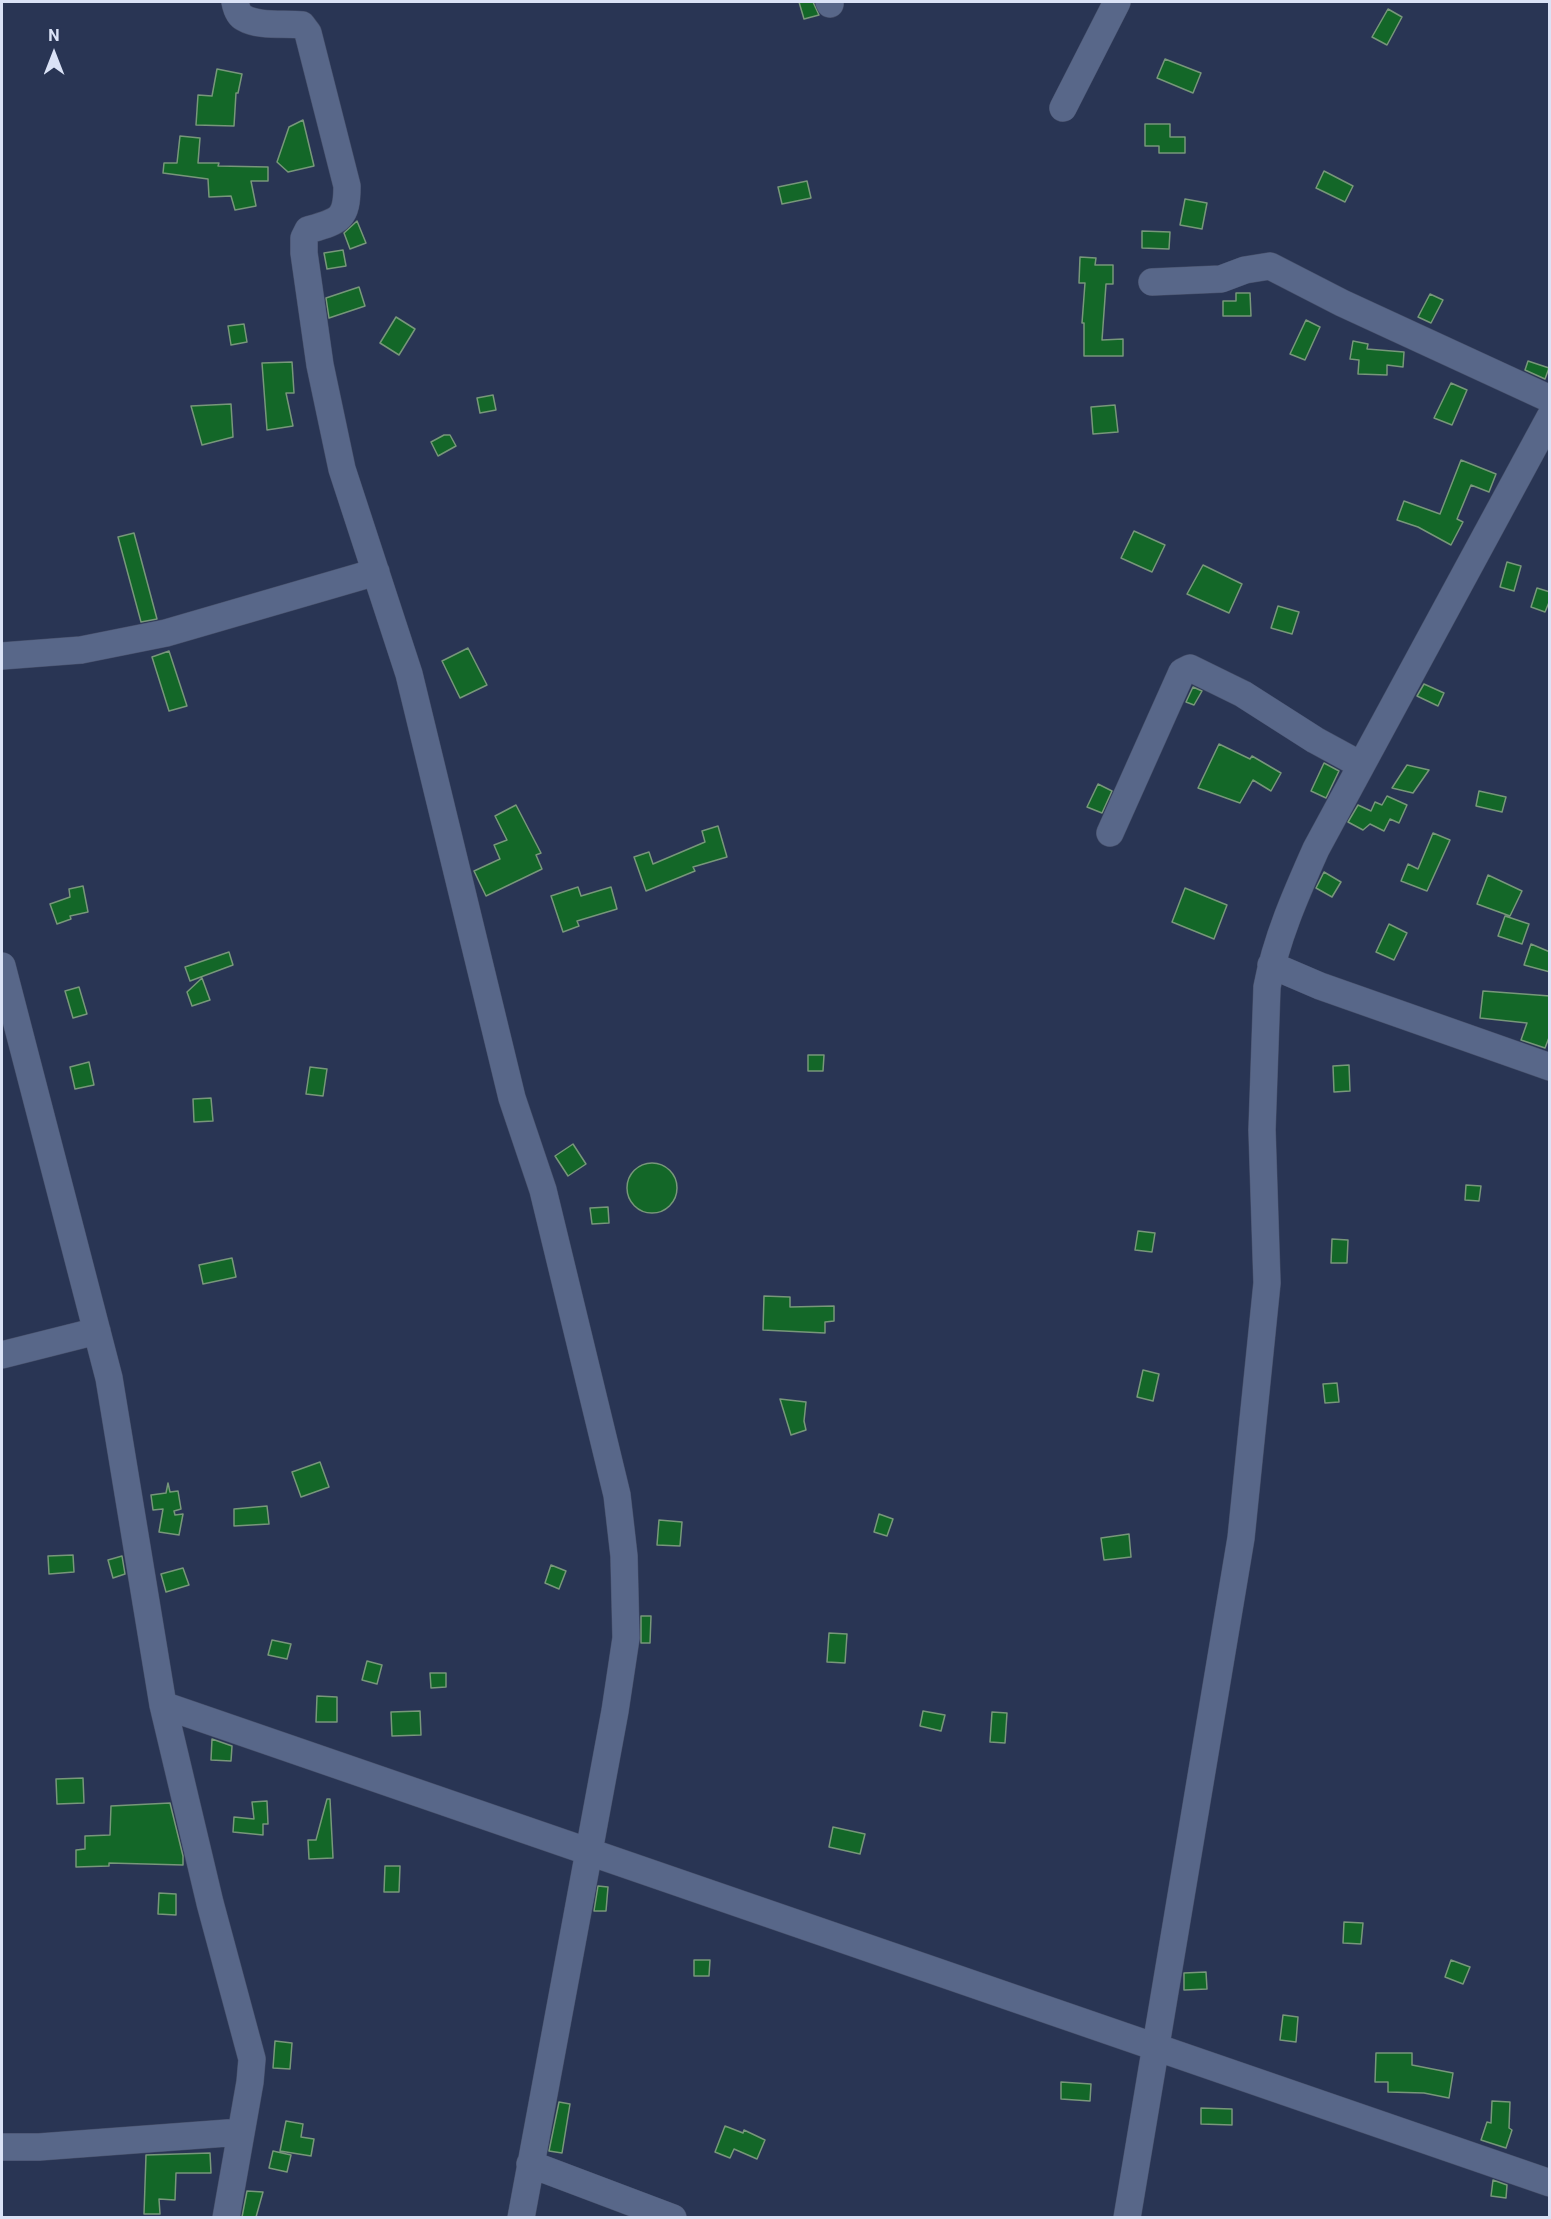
<!DOCTYPE html>
<html>
<head>
<meta charset="utf-8">
<style>
	body { margin:0 }
	#map { position:relative; width:1551px; height:2219px; overflow:hidden; background:#293554; font-family:Roboto,sans-serif }
	canvas { display:block }
	.frame { position:absolute; inset:0; border:3px solid #dae2f6; pointer-events:none }
	.north { position:absolute; left:24px; top:24px; width:60px; height:60px; -webkit-text-stroke:4px #293554; paint-order:stroke; rotate:0deg; font-size:16px; font-weight:700; line-height:24px; text-align:center; color:#dae2f6 }
	.north::after { content:''; display:block; margin:auto; width:21px; height:27px; background:#dae2f6; clip-path:polygon(50% 0,100% 100%,50% 72%,0 100%) }
</style>
</head>
<body>
<div id="map">
<canvas width="1551" height="2219"></canvas>
<div class="frame"></div>
<div class="north">N</div>
</div>
<script>
const ctx = document.querySelector('canvas').getContext('2d');
ctx.lineJoin = 'round';
function paint(path, color) {
  ctx.fillStyle = color;
  ctx.fill(path, 'evenodd');
}
function trace(path, color, width, dash) {
  ctx.strokeStyle = color;
  ctx.lineWidth = width;
  ctx.lineCap = dash ? 'butt' : 'round';
  ctx.setLineDash(dash || []);
  ctx.stroke(path);
}
const building = new Path2D(`
	M799,2H813L819,15L804,19Z
	M1388,9L1402,17L1387,45L1372,37Z
	M1165,59L1201,73L1193,93L1157,78Z
	M217,69L242,74L238,93H236L234,126L196,125L198,95L212,96Z
	M303,120L314,166L288,172L277,162L289,127Z
	M1145,124H1170V137H1185V153H1159V146H1145Z
	M180,136L200,138L198,163H219L218,166L268,167V181H251L256,206L235,210L231,196L209,197L208,179L163,173L164,163H177Z
	M1324,171L1353,186L1345,202L1316,188Z
	M807,181L811,198L782,204L778,187Z
	M1185,199L1207,203L1202,229L1180,225Z
	M357,221L366,243L350,249L344,233Z
	M1142,231L1170,232L1169,249L1142,248Z
	M343,250L346,266L327,269L324,253Z
	M1080,257L1096,258L1095,265H1113V284H1106L1102,340L1123,339V356H1084V323H1082L1085,283H1079Z
	M359,287L365,306L329,318L326,298Z
	M1236,293H1250L1251,316H1223V301H1236Z
	M1430,294L1443,300L1431,323L1418,317Z
	M396,317L415,329L399,355L380,343Z
	M1306,320L1320,327L1305,360L1290,354Z
	M244,324L247,342L231,345L228,326Z
	M1353,341L1368,344L1367,349L1404,352L1403,367L1387,365V375L1358,374L1359,360L1350,359Z
	M1528,361L1549,368L1545,379L1525,370Z
	M292,362L294,393H286L293,426L267,430L262,363Z
	M1451,383L1467,390L1452,425L1434,418Z
	M493,395L496,410L480,413L477,398Z
	M231,404L233,437L202,445L191,406Z
	M1115,405L1118,432L1093,434L1091,407Z
	M444,435H450L456,446L438,456L431,442Z
	M1461,460L1496,474L1489,492L1471,485L1457,519L1463,522L1451,545L1418,527L1397,520L1404,501L1440,514Z
	M1134,531L1165,545L1152,572L1121,558Z
	M134,533L157,619L141,622L118,537Z
	M1507,562L1521,566L1514,591L1500,587Z
	M1203,565L1242,584L1229,613L1187,594Z
	M1537,588L1550,592V600L1545,612L1531,607Z
	M1278,606L1299,612L1292,634L1271,628Z
	M468,648L487,685L460,698L442,661Z
	M169,651L187,706L169,711L152,657Z
	M1424,684L1444,693L1438,706L1417,696Z
	M1193,687L1202,691L1194,705L1186,702Z
	M1219,744L1250,759L1252,756L1281,773L1271,791L1253,780L1240,803L1198,788Z
	M1324,763L1339,771L1326,798L1311,791Z
	M1407,765L1429,770L1413,793L1392,788Z
	M1098,784L1112,791L1102,813L1087,807Z
	M1479,791L1506,797L1502,812L1476,806Z
	M1387,796L1407,805L1399,823L1390,819L1384,831L1370,824L1363,830L1348,822L1358,805L1371,811L1375,802L1382,805Z
	M516,805L541,853L536,855L542,869L486,896L474,871L500,859L494,845L507,840L495,816Z
	M718,826L727,857L693,867L695,871L646,891L634,857L649,852L653,864L705,842L702,831Z
	M1433,833L1450,840L1427,891L1401,881L1408,864L1418,869Z
	M1324,872L1341,882L1332,897L1316,888Z
	M1488,875L1522,891L1510,916L1477,904Z
	M83,886L88,912L70,916L71,919L57,924L50,904L70,897L69,889Z
	M578,887L581,896L611,887L617,909L577,921L579,926L563,932L551,896Z
	M1185,888L1227,905L1214,939L1172,922Z
	M1505,916L1529,924L1522,944L1498,936Z
	M1389,924L1407,933L1394,960L1376,952Z
	M1531,944L1550,952V972L1524,965Z
	M229,952L233,965L190,981L185,967Z
	M202,978L210,1000L192,1006L187,992Z
	M79,987L87,1014L73,1018L65,991Z
	M1483,991L1550,996V1035L1545,1048L1521,1040L1527,1023L1480,1018Z
	M808,1055H824L823,1071H808Z
	M89,1062L94,1085L75,1089L70,1067Z
	M1349,1065L1350,1091L1334,1092L1333,1066Z
	M310,1067L327,1069L323,1096L306,1094Z
	M211,1098L213,1121L194,1122L193,1099Z
	M573,1144L586,1164L568,1176L555,1156Z
	M627 1188a25 25 0 1 1 50 0a25 25 0 1 1-50 0Z
	M1466,1185L1481,1186L1479,1201L1465,1200Z
	M608,1207L609,1223L592,1224L590,1208Z
	M1138,1231L1155,1233L1152,1252L1135,1250Z
	M1332,1239L1348,1240L1347,1263H1331Z
	M232,1258L236,1277L203,1284L199,1265Z
	M764,1296L790,1297V1307L834,1306V1321L825,1322V1333L763,1330Z
	M1143,1370L1159,1374L1153,1401L1137,1397Z
	M1337,1383L1339,1402L1325,1403L1323,1384Z
	M780,1399L806,1402L804,1421L806,1430L791,1435Z
	M320,1462L329,1487L301,1497L292,1472Z
	M168,1483L170,1492L178,1491L181,1509L174,1511L175,1515L183,1514L179,1535L159,1532L163,1509L153,1510L151,1495L166,1493Z
	M267,1506L269,1524L234,1526V1509Z
	M879,1514L893,1519L887,1536L874,1532Z
	M659,1520L682,1522L680,1546L657,1545Z
	M1129,1534L1131,1557L1104,1560L1101,1538Z
	M73,1555L74,1572L49,1574L48,1556Z
	M122,1556L125,1574L113,1578L108,1560Z
	M551,1565L566,1571L559,1589L545,1583Z
	M183,1568L189,1585L166,1592L161,1574Z
	M641,1616H651L650,1643H641Z
	M829,1633L847,1634L845,1663L827,1662Z
	M272,1640L291,1644L287,1659L268,1655Z
	M367,1661L382,1665L377,1684L362,1680Z
	M430,1673H446V1687L431,1688Z
	M317,1696L337,1697V1722H316Z
	M420,1711L421,1735L392,1736L391,1712Z
	M923,1711L945,1715L941,1731L920,1726Z
	M992,1712L1007,1713L1005,1743L990,1742Z
	M212,1739L232,1746L231,1761L211,1760Z
	M83,1778L84,1803L57,1804L56,1779Z
	M327,1799H330L333,1858L309,1859L308,1840H316Z
	M267,1801L268,1824H263V1835L233,1832L234,1817L254,1819L252,1802Z
	M170,1803L183,1856V1865L109,1863V1866L76,1867V1850L85,1849V1836L110,1835L111,1806Z
	M833,1827L865,1834L860,1854L829,1847Z
	M385,1866H400L399,1892H384Z
	M598,1886L608,1887L606,1911H594Z
	M159,1893L176,1894V1915L158,1914Z
	M1344,1922L1363,1923L1361,1944L1343,1943Z
	M694,1960H710L709,1976H694Z
	M1451,1960L1470,1967L1463,1984L1445,1977Z
	M1206,1972L1207,1989L1184,1990V1973Z
	M1283,2015L1298,2017L1296,2042L1280,2040Z
	M275,2041L292,2043L290,2069L273,2068Z
	M1376,2053H1412V2065L1453,2073L1449,2098L1424,2093L1388,2092V2082H1375Z
	M1061,2082L1091,2084L1090,2101L1061,2099Z
	M1492,2101L1510,2102L1509,2128L1512,2130L1506,2148L1481,2140L1487,2122L1491,2123Z
	M559,2102L570,2104L562,2153L549,2151Z
	M1201,2108L1232,2109V2125L1201,2124Z
	M286,2121L303,2124L301,2137L314,2139L311,2156L280,2151Z
	M725,2126L743,2133L744,2130L765,2140L757,2159L734,2149L730,2158L715,2152Z
	M273,2151L291,2155L287,2172L269,2168Z
	M210,2153L211,2173H176L175,2200L159,2199L160,2214H144L146,2155Z
	M1493,2180L1507,2185L1506,2198L1491,2196Z
	M247,2191L263,2192L256,2217H242Z`);
paint(building, '#136728');
trace(building, '#77977a', 1.5);
const minor = new Path2D(`
	M235,2C236,7 238,15 244,18C259,27 285,23 302,25L308,33L347,186C347,220 339,221 308,230L304,238V253L320,365L342,469L409,674L512,1098L543,1190L617,1495L624,1556L626,1638L615,1711L521,2218
	M829,2L830,4
	M1063,108L1117,2
	M1152,282L1221,279L1245,270L1270,266L1342,303L1550,399
	M2,656L81,650L166,633L376,572
	M1110,833L1182,672L1190,668L1243,694L1315,740L1361,765
	M1271,965L1320,986L1550,1067
	M2,966L109,1378L163,1705L210,1903L252,2059L250,2082L226,2218
	M2,1355L97,1331
	M163,1705L1550,2183
	M2,2147H39L241,2132
	M530,2164L673,2218
	M1127,2218L1241,1538L1267,1283L1262,1130L1267,987C1276,939 1296,894 1316,849L1550,417`);
trace(minor, '#464f69', 28);
trace(minor, '#586789', 27);
</script>
</body>
</html>
